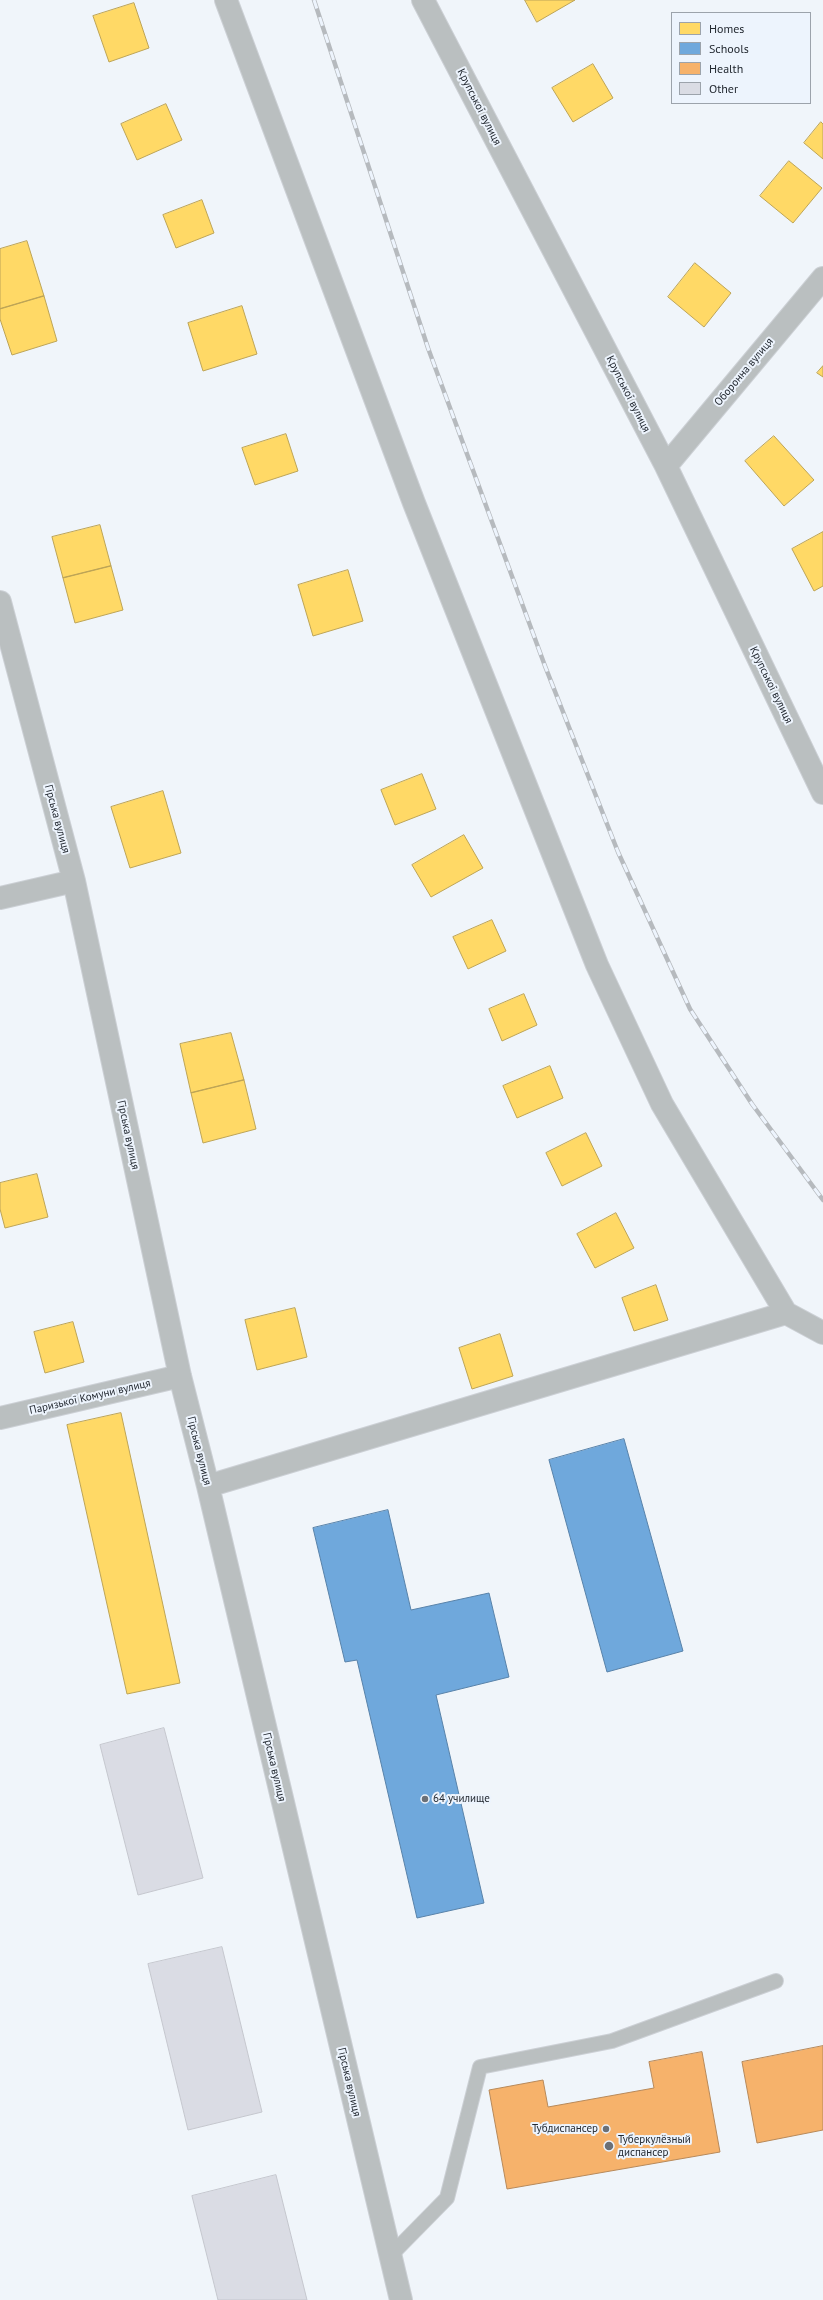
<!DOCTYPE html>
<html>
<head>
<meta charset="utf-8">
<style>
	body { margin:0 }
	#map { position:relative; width:823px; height:2300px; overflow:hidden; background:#f0f5fa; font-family:"PT Sans",sans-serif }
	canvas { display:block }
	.legend { position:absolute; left:671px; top:12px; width:140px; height:92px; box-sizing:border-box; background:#edf4fd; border:1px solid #9ca3ab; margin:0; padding:5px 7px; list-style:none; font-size:12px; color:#232931 }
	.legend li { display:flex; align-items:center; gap:8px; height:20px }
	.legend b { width:20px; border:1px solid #9ca3ab }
</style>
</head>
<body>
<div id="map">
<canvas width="823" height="2300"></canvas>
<ul class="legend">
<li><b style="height:11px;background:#ffd966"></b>Homes</li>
<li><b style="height:11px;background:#6fa8dc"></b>Schools</li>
<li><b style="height:11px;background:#f6b26b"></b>Health</li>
<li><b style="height:11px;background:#dadce4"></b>Other</li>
</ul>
</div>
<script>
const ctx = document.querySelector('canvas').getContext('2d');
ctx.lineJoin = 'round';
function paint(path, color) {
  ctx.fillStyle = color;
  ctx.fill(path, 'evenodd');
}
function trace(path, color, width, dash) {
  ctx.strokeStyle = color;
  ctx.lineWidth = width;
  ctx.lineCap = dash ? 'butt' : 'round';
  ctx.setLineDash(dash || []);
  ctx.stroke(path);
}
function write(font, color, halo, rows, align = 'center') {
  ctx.font = font + ' "PT Sans",sans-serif';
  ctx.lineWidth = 4;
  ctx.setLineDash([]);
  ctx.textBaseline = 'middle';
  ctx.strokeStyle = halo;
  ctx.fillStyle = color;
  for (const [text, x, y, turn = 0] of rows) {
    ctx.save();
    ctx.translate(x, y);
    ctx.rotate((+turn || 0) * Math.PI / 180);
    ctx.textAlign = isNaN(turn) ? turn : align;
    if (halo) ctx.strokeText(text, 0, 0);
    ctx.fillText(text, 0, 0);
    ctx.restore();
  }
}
const homes = new Path2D(`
	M525,0H575L537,22Z
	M134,3L149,48L109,62L93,16Z
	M593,64L613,98L573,122L552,88Z
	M166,104L182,140L137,160L121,124Z
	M821,122L823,124V159L804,143Z
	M789,161L822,188L793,223L760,196Z
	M202,200L214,233L176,248L163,215Z
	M27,241L44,296L0,309V249Z
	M695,263L731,293L704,327L668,297Z
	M44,296L57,341L12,355L0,319V309Z
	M242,306L257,354L203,371L188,323Z
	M823,366V377L817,373Z
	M286,434L298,471L255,485L242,448Z
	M774,436L814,480L784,506L745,461Z
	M100,525L111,566L63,578L52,537Z
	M823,532V586L814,591L792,549Z
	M111,566L123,610L75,623L63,578Z
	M348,570L363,621L313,636L298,585Z
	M422,774L436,809L395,825L381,790Z
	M163,791L181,853L130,868L111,807Z
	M464,835L483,868L431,897L412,865Z
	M492,920L506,951L468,969L453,937Z
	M524,994L537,1025L502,1041L489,1009Z
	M231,1033L244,1080L191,1093L180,1044Z
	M550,1066L563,1098L517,1118L503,1086Z
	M244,1080L256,1129L203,1143L191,1093Z
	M586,1133L602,1166L562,1186L546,1153Z
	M37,1174L48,1217L5,1228L0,1209V1183Z
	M616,1213L634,1248L595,1268L577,1234Z
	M656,1285L668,1320L634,1331L622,1298Z
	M295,1308L307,1357L257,1370L245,1320Z
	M73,1322L84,1362L45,1373L34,1332Z
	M500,1334L513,1376L472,1389L459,1348Z
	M121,1413L180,1683L127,1694L67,1425Z`);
paint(homes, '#ffd966');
trace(homes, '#bda456', 1);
const schools = new Path2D(`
	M624,1439L683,1651L607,1672L549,1460Z
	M388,1510L411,1610L489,1593L509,1677L436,1695L484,1903L417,1918L357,1660L345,1662L313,1528Z`);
paint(schools, '#6fa8dc');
trace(schools, '#5882a9', 1);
const health = new Path2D(`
	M823,2046V2130L757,2143L742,2062Z
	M702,2052L720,2152L507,2189L489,2090L543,2080L548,2107L654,2088L649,2062Z`);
paint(health, '#f6b26b');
trace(health, '#b7895a', 1);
const building = new Path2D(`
	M164,1728L203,1878L138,1895L100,1745Z
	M222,1947L262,2112L188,2130L148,1964Z
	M276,2175L307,2300H218L192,2196Z`);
paint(building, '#dadce4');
trace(building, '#c5c7ce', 1);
const lane = new Path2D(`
	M390,2256L447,2198L480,2067L612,2041L776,1981`);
const street = new Path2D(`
	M226,0L414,503L597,965L662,1104L786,1313L823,1333
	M423,0L666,466L823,793
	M666,466L823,278
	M0,602L74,881L180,1376L208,1486L401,2300
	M0,898L74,881
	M0,1418L180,1376
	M208,1486L786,1313`);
trace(lane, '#ccd0d5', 16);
trace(street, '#ccd0d5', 24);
trace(lane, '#babfc0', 14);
trace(street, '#babfc0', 22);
const rail = new Path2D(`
	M314,0L428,348L545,666L618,852L690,1009L752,1104L823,1200`);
trace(rail, '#b6babe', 4.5);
trace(rail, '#edf4fd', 3, [9]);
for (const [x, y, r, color] of [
	[425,1799,4,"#6b7077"],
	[606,2129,4,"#6b7077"],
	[609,2146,5,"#6b7077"]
]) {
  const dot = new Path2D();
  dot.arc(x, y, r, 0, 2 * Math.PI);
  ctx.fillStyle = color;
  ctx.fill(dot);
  trace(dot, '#edf4fd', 1.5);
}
write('11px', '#232931', '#edf4fd', [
	["Крупської вулиця",479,107,63],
	["Оборонна вулиця",744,372,-50],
	["Крупської вулиця",628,394,63],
	["Крупської вулиця",771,685,64],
	["Гірська вулиця",57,819,75],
	["Гірська вулиця",128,1135,78],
	["Паризької Комуни вулиця",90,1397,-13],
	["Гірська вулиця",199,1451,76],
	["Гірська вулиця",274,1767,77],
	["Гірська вулиця",349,2082,77]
]);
write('11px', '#232931', '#edf4fd', [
	["64 училище",433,1799],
	["Тубдиспансер",598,2129,"right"],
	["Туберкулёзный",618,2140],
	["диспансер",618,2153]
], 'left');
</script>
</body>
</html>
